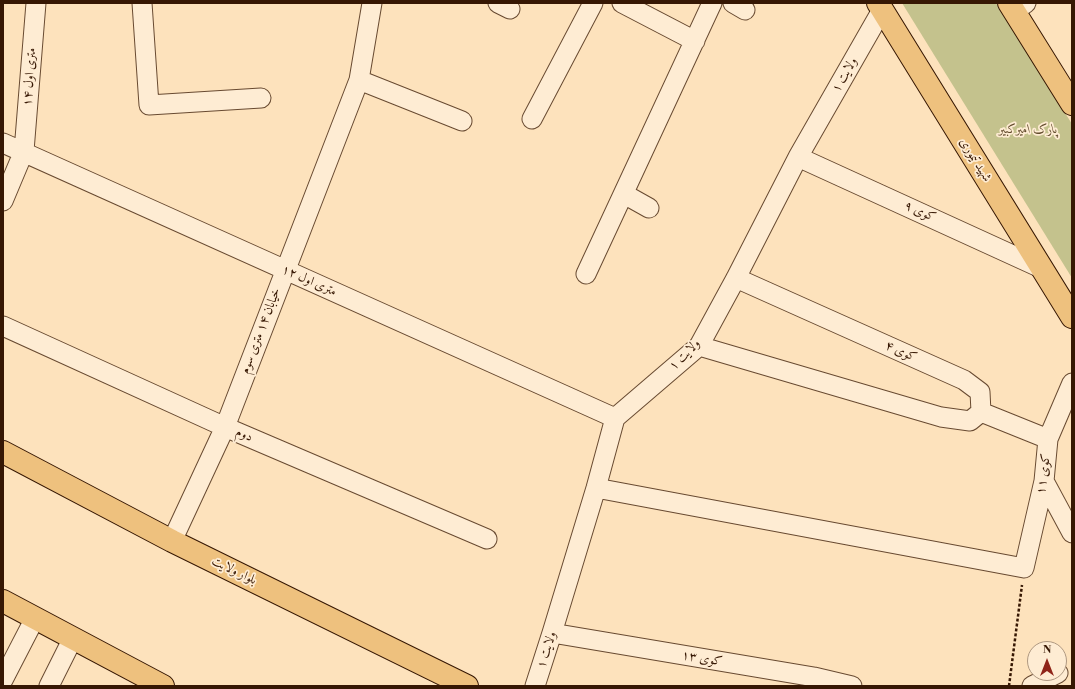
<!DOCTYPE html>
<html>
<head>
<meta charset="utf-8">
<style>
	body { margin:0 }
	#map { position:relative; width:1075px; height:689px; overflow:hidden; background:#fde2bc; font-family:"Libre Bodoni",serif }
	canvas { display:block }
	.frame { position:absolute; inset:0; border:4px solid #361703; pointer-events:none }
	.north { position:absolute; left:1027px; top:641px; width:40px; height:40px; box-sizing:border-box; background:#feecd3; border:1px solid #ae9780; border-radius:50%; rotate:0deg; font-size:11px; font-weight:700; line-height:16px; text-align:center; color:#361703 }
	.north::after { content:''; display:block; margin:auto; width:14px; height:18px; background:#8f2418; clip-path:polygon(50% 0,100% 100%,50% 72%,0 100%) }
</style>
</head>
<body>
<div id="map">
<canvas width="1075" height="689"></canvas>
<div class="frame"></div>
<div class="north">N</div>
</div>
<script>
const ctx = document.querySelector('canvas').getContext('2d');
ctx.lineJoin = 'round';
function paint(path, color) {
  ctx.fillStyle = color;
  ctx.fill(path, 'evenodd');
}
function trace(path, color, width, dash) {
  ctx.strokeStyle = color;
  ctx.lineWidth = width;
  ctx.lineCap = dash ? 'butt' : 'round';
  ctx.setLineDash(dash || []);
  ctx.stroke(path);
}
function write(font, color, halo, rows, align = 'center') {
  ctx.font = font + ' "Libre Bodoni",Amiri,serif';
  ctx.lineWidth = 3.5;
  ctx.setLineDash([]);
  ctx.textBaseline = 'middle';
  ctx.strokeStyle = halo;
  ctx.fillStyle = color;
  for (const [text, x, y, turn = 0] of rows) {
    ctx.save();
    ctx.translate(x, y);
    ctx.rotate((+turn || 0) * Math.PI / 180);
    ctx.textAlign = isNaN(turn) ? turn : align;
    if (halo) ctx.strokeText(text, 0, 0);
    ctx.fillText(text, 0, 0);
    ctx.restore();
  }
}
paint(new Path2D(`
	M902,3H996L1072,124V278Z`), '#c4c28d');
const minor = new Path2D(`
	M142,3L149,105L261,98
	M498,3L510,9
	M622,3L695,41
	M733,3L745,10
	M1014,11L1026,3
	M359,80L462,121
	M532,119L593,3
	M3,143L615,418
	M798,157L1041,268
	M624,194L649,208
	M3,201L24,151L36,3
	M586,274L712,3
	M736,278L964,380L980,392L981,412L1048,439
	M3,326L225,427L487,539
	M699,346L941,417L970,421L981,412
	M1044,481L1072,533
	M596,488L1024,568L1044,481L1048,439L1072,383
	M172,541L225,427L359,80L372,3
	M552,633L814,677L852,686
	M3,680L35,618
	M49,686L73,638
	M535,686L552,633L596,488L615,418L699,346L736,278L798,157L882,10
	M1032,686L1058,673`);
const major = new Path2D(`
	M878,3L1072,317
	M1009,3L1072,104
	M3,452L172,541L467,686
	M3,601L163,686`);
trace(minor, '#684a31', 21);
trace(major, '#361703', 24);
trace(new Path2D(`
	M1009,686L1022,585`), '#361703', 2.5, [3, 2]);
trace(minor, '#feecd3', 19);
trace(major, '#eec17e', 22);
write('13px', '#361703', '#feecd3', [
	["ولایت ۱",845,75,-60],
	["۱۴ متری اول",30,77,-86],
	["شهید تیموری",975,160,58],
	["کوی ۹",920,212,24],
	["۱۲ متری اول",309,281,24],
	["خیابان ۱۴ متری سوم",261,331,-69],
	["کوی ۴",901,352,24],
	["ولایت ۱",685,355,-45],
	["دوم",244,435,23],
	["کوی ۱۱",1044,474,-82],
	["بلوار ولایت",234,571,26],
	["ولایت ۱",547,650,-72],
	["کوی ۱۳",702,659,10]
]);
write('italic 13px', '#614a2c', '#feecd3', [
	["پارک امیرکبیر",1028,130]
]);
</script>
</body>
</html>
